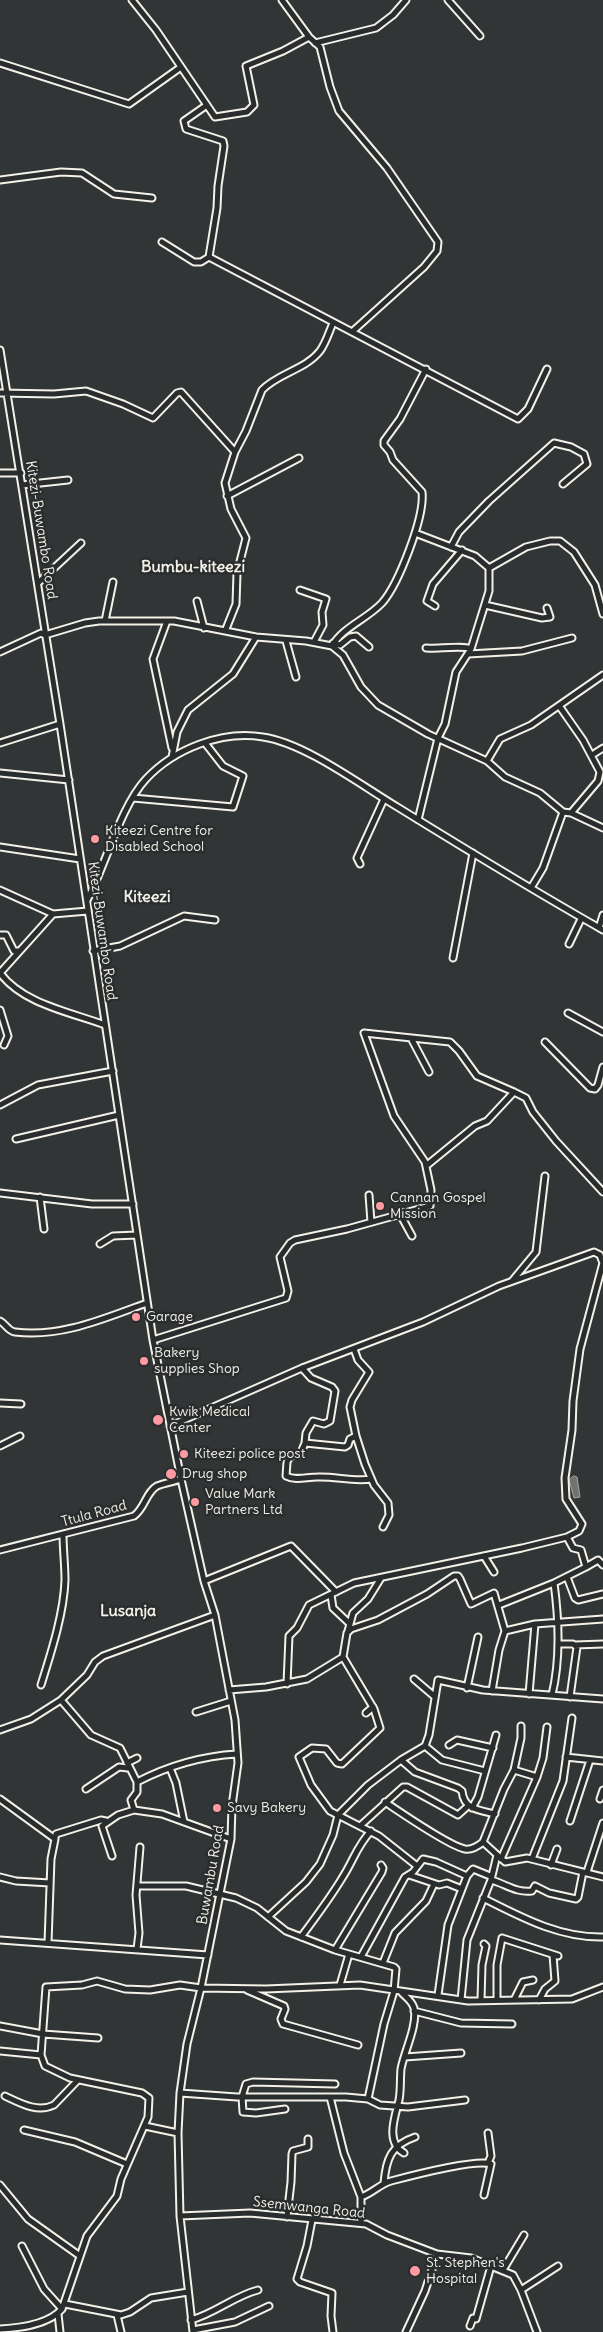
<!DOCTYPE html>
<html>
<head>
<meta charset="utf-8">
<style>
	body { margin:0 }
	canvas { display:block; background:#323535 }
</style>
</head>
<body>
<canvas width="603" height="2332"></canvas>
<script>
const ctx = document.querySelector('canvas').getContext('2d');
ctx.lineJoin = 'round';
function paint(path, color) {
  ctx.fillStyle = color;
  ctx.fill(path, 'evenodd');
}
function trace(path, color, width, dash) {
  ctx.strokeStyle = color;
  ctx.lineWidth = width;
  ctx.lineCap = dash ? 'butt' : 'round';
  ctx.setLineDash(dash || []);
  ctx.stroke(path);
}
function write(font, color, halo, rows, align = 'center') {
  ctx.font = font + ' Delius,sans-serif';
  ctx.lineWidth = 5;
  ctx.setLineDash([]);
  ctx.textBaseline = 'middle';
  ctx.strokeStyle = halo;
  ctx.fillStyle = color;
  for (const [text, x, y, turn = 0] of rows) {
    ctx.save();
    ctx.translate(x, y);
    ctx.rotate((+turn || 0) * Math.PI / 180);
    ctx.textAlign = isNaN(turn) ? turn : align;
    if (halo) ctx.strokeText(text, 0, 0);
    ctx.fillText(text, 0, 0);
    ctx.restore();
  }
}
const water = new Path2D(`
	M574,1476L577,1477L580,1497L574,1498L569,1480Z`);
paint(water, '#727370');
trace(water, '#a6a5a0', 1);
const minor = new Path2D(`
	M132,0L156,30L215,117L247,112L254,105L246,66L283,51L309,37
	M282,0L309,37L320,47L330,87L339,111L387,168L438,242L437,251L424,267L353,331
	M448,0L480,36
	M315,43L376,28L393,15L406,0
	M0,63L129,104L181,67
	M207,105L184,121L186,129L223,141L224,146L218,186L217,208L209,257L518,419L528,409L547,369
	M0,180L61,172L82,173L114,194L152,198
	M162,242L194,262H201L209,257
	M0,350L60,724L153,1340L181,1479L204,1581L215,1615L235,1720L238,1763L232,1806L231,1839L201,1988L187,2044L180,2093L178,2133L180,2216L193,2332
	M0,393L54,394L86,391L123,404L153,418L177,393L181,392L235,452
	M0,473H21
	M22,485L68,480
	M227,496L299,458
	M415,533L475,556L489,568L526,547L550,541H560L574,552L595,585L603,614
	M451,547L459,532L489,501L554,443L571,447L584,454L587,464L563,484
	M38,583L81,543
	M300,590L326,599L322,612L323,625L314,642
	M197,601L204,628
	M485,605L542,618L550,617L547,608
	M435,606L427,601L433,584L462,550
	M105,621L113,582
	M167,621L153,659L172,748
	M226,629L236,604L237,573L246,538L231,509L225,483L235,452L246,431L262,390C278,373 305,370 320,351C326,343 329,332 333,323
	M286,641L296,677
	M333,643L340,645L350,637L356,636L369,647
	M332,646C343,627 367,619 382,603C398,585 425,517 422,492L393,460L390,452L384,445V441L400,419L426,369
	M471,649L489,591V568
	M0,652L41,633L45,635L85,623L99,621H174L256,637L306,641L332,646L343,655L361,687L378,705L428,734L487,761L505,777L540,793L563,812L571,813L603,828
	M468,654L522,651L572,638
	M560,707L583,740L600,772L598,781L571,813
	M0,743L60,724
	M592,755L603,748
	M172,757L177,732L188,710L233,674L256,637
	M487,761L500,739L531,725L603,675
	M0,773L69,780
	M133,798L233,807L243,776L223,766L205,743
	M418,820L438,738L445,724L456,672L471,649C465,645 436,649 426,648
	M0,847L80,859
	M360,864L357,858L384,799
	M531,888L543,868L563,812
	M0,890L53,914L88,911
	M87,900C106,865 120,807 146,779C174,749 222,730 263,737C305,743 362,786 399,808C467,850 534,891 603,930
	M53,914L0,973C23,1004 70,1012 105,1025
	M599,928L603,915
	M0,935H6L14,951H18
	M569,944L581,919
	M93,951L120,946L184,916L215,920
	M453,958L473,853
	M0,1010L8,1036L4,1045
	M568,1013L603,1032
	M411,1038L429,1072
	M545,1042L590,1088L595,1089L598,1085L603,1067
	M0,1105L38,1085L113,1071
	M16,1139L119,1115
	M426,1166L475,1126L487,1121L514,1092L526,1098L533,1112L556,1141L603,1192
	M0,1193L92,1204H133
	M369,1195L371,1222
	M40,1197L44,1229
	M400,1214L412,1236
	M100,1244L113,1236L137,1235
	M512,1281L536,1252L545,1176
	M0,1321C6,1324 8,1331 15,1332C61,1338 105,1318 147,1303
	M153,1340L286,1298L288,1291L280,1257L290,1243L295,1240L347,1229L430,1206L431,1190L425,1162L394,1116L364,1033L450,1042L459,1051L477,1076L514,1092
	M354,1349L358,1360L369,1372L352,1400L350,1407L356,1436L365,1464L374,1485L388,1503L389,1515L383,1527
	M302,1368L311,1378L332,1387L335,1391L330,1421L324,1424L313,1421L306,1433L305,1443
	M0,1403L21,1404
	M170,1426L302,1368L423,1322L499,1286L594,1252L600,1255L603,1263L580,1349L573,1401L572,1430L565,1478L566,1499L582,1524L579,1531L567,1537L522,1548L354,1583L309,1605L297,1628L289,1636L287,1684
	M356,1436L350,1439L348,1445L345,1447L305,1443L300,1455L290,1456L287,1462L286,1476C296,1481 306,1477 317,1477C335,1476 353,1482 371,1479
	M0,1446L20,1436
	M0,1550L134,1516C145,1508 146,1492 157,1486C164,1483 173,1482 181,1479
	M484,1556L494,1572
	M586,1567L598,1560L603,1565
	M567,1577L575,1598L578,1600L603,1594
	M204,1581L291,1546L336,1592
	M331,1595L333,1608L350,1624
	M499,1605L554,1583L586,1567L581,1550L573,1548L567,1537
	M215,1615L103,1656L95,1662L87,1675L61,1700L91,1735L120,1748L137,1782V1792L131,1800L134,1810L162,1814L231,1839
	M348,1631L353,1613L368,1599L381,1578
	M558,1644H573L577,1647L570,1697
	M575,1645L603,1644
	M343,1657L347,1633L351,1629L378,1620L427,1594L454,1576H458L460,1579L471,1604L494,1593L505,1631
	M414,1679L434,1696
	M41,1685C51,1653 64,1613 65,1580C65,1565 63,1549 63,1534
	M467,1688L478,1637
	M229,1690L266,1687L307,1679L343,1657L374,1709L380,1728L342,1764L337,1763L326,1749L312,1748L299,1757L311,1785L330,1811L379,1836L417,1866
	M492,1691L499,1650L505,1631L535,1624L603,1619
	M529,1694L535,1624
	M552,1695C561,1658 559,1620 554,1583
	M196,1712L231,1701
	M366,1713L373,1707
	M0,1730L31,1719L61,1700
	M449,1745L457,1740L493,1748
	M425,1746L442,1760L485,1771
	M566,1757L603,1761
	M401,1760L415,1772L458,1788L462,1791C464,1810 479,1810 495,1814
	M127,1763L137,1758
	M170,1768L176,1783L184,1822
	M514,1770L521,1738V1726
	M137,1782C168,1766 202,1756 237,1754
	M86,1789L119,1767L128,1768
	M0,1799L55,1839L51,1859L48,1943
	M600,1799L603,1790
	M385,1802C400,1812 449,1846 465,1849C472,1850 477,1847 483,1842L504,1789L514,1770L537,1777
	M472,1808L478,1797L496,1735
	M570,1821L590,1760
	M360,1826L403,1787H407L458,1815L468,1806
	M55,1838L56,1834L101,1820L106,1821
	M483,1842L505,1862L527,1858L603,1877
	M112,1856L102,1826L118,1815L134,1810
	M501,1859L537,1777L543,1758L547,1727
	M532,1859L563,1781L572,1718
	M551,1865L557,1849
	M587,1872L603,1823
	M409,1875L439,1885L447,1883L462,1889
	M0,1877L16,1881L50,1883
	M491,1880C506,1884 516,1893 532,1891L535,1886L549,1893L576,1899L578,1897L583,1872
	M137,1886H186L236,1898L257,1908L286,1931L335,1950L394,1967L396,1969L394,1991L384,2024L368,2099
	M483,1898C521,1917 559,1938 603,1937
	M268,1917L306,1882L320,1864L333,1835L338,1815L368,1785L401,1760L425,1746L429,1735L438,1680L483,1690L603,1699
	M301,1937C316,1917 331,1897 344,1875C354,1859 357,1846 371,1831
	M0,1940L208,1955
	M139,1950L137,1949L139,1933L136,1895L140,1847
	M335,1950L382,1872L383,1868L381,1865
	M361,1957L405,1877L413,1872L423,1859L436,1862L467,1876
	M383,1963L395,1933L426,1901L434,1884
	M340,1985L349,1954
	M247,1990L284,2006L285,2009L281,2019L283,2024L358,2045
	M402,1993C406,1997 412,2001 414,2008C418,2025 404,2052 401,2069C400,2079 401,2090 399,2100C395,2117 385,2142 404,2153
	M438,1995L448,1925L467,1876L473,1869L490,1876
	M461,2000L467,1940L491,1880L497,1855
	M481,2000L482,1965L486,1946L484,1944
	M497,2000V1965L502,1938L558,1956
	M514,2000L523,1982L533,1980
	M539,2000L545,1989L555,1981L553,1955
	M414,2011L461,2023L512,2024
	M0,2026L43,2034L98,2038
	M0,2051L41,2055
	M405,2057L461,2053
	M180,2093L237,2097H346L368,2099L380,2105L408,2107L465,2100
	M5,2096C20,2103 37,2113 54,2105L78,2080
	M330,2097L344,2153L361,2197V2223
	M285,2109L256,2113L243,2112L242,2097L246,2084L253,2082L335,2084
	M145,2126L178,2133
	M24,2130L75,2142L127,2164
	M488,2133L491,2156L488,2163
	M384,2183C386,2159 391,2145 415,2137
	M0,2185L28,2219L80,2256
	M361,2197C373,2193 380,2184 391,2181C410,2176 476,2159 491,2164L484,2195
	M180,2216L250,2213L366,2224L387,2235L437,2254L471,2258L513,2275L521,2290L537,2332
	M287,2217L291,2182L292,2154L293,2151L308,2147V2139
	M312,2220L307,2246L297,2279L300,2282L332,2293L331,2316L333,2332
	M22,2246L44,2289L62,2309
	M503,2270L524,2235
	M521,2290L558,2266
	M65,2304L121,2315L130,2312L151,2298L188,2292
	M58,2314L60,2332
	M117,2315L121,2332
	M191,2320C216,2313 234,2296 258,2290
	M470,2326L473,2318L476,2319L491,2266
	M0,2329C20,2328 48,2325 62,2309L87,2236L117,2196L121,2179L148,2117L149,2098L142,2093L70,2078L45,2066L41,2055L46,1987L82,1985L97,1981L125,1989L150,1990L180,1985L201,1988L266,1989L360,1985L468,2001L572,1999L603,1987
	M193,2330L235,2322L269,2306
	M406,2332L425,2291L437,2254`);
trace(minor, '#f4f1e8', 9);
trace(minor, '#2a2d2e', 5);
for (const [x, y, r, color] of [
	[95,839,5,"#ff9aa2"],
	[380,1206,5,"#ff9aa2"],
	[136,1317,5,"#ff9aa2"],
	[144,1361,5,"#ff9aa2"],
	[158,1420,6,"#ff9aa2"],
	[184,1454,5,"#ff9aa2"],
	[171,1474,6,"#ff9aa2"],
	[195,1502,5,"#ff9aa2"],
	[217,1808,5,"#ff9aa2"],
	[415,2271,6,"#ff9aa2"]
]) {
  const dot = new Path2D();
  dot.arc(x, y, r, 0, 2 * Math.PI);
  ctx.fillStyle = color;
  ctx.fill(dot);
  trace(dot, '#2a2d2e', 2);
}
write('14px', '#f4f1e8', '#2a2d2e', [
	["Kitezi-Buwambo Road",41,530,81],
	["Kitezi-Buwambo Road",102,931,82],
	["Ttula Road",94,1514,-15],
	["Buwambu Road",211,1875,-80],
	["Ssemwanga Road",309,2208,6]
]);
write('14px', '#f4f1e8', '#2a2d2e', [
	["Kiteezi Centre for",105,831],
	["Disabled School",105,847],
	["Cannan Gospel",390,1198],
	["Mission",390,1214],
	["Garage",146,1317],
	["Bakery",154,1353],
	["supplies Shop",154,1369],
	["Kwik Medical",169,1412],
	["Center",169,1428],
	["Kiteezi police post",194,1454],
	["Drug shop",182,1474],
	["Value Mark",205,1494],
	["Partners Ltd",205,1510],
	["Savy Bakery",227,1808],
	["St. Stephen's",426,2263],
	["Hospital",426,2279]
], 'left');
write('bold 16px', '#f4f1e8', '#2a2d2e', [
	["Bumbu-kiteezi",193,567],
	["Kiteezi",147,897],
	["Lusanja",128,1611]
]);
</script>
</body>
</html>
